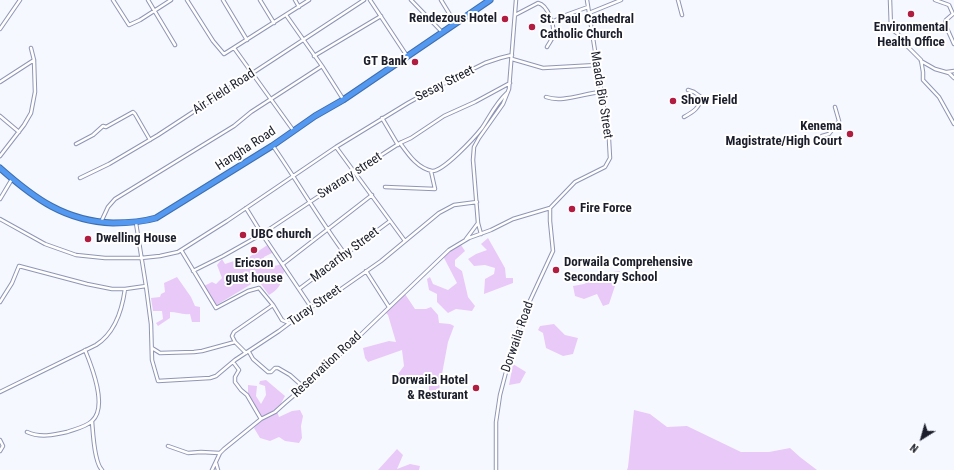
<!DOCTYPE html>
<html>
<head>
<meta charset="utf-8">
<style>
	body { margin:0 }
	#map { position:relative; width:954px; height:470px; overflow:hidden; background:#f6f8ff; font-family:"Roboto Condensed",sans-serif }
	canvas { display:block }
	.north { position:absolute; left:902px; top:418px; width:40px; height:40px; -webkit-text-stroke:3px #fff; paint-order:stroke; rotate:217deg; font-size:11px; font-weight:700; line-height:16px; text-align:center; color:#1c1f2b }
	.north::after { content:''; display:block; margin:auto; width:14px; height:18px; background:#1c1f2b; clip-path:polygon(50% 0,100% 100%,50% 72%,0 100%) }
</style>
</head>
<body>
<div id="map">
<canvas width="954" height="470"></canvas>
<div class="north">N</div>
</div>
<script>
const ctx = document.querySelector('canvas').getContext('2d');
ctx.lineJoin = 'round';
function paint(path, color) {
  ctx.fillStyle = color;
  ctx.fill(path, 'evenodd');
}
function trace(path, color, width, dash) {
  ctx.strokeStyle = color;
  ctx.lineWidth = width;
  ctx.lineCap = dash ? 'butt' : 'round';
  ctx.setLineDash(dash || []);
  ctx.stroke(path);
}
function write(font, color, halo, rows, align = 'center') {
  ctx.font = font + ' "Roboto Condensed",sans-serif';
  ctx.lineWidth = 4;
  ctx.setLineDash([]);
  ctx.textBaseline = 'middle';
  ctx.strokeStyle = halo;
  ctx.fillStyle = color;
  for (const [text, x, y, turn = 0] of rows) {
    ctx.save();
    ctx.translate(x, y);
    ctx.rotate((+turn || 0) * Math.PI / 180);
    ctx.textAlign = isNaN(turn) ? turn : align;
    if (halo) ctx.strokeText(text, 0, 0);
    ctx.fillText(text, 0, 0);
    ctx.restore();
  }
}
paint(new Path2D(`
	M488,238L505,268L506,278H513V283L484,294L485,279L494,274L495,268L485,265L474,266L468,259L476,254L487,250L481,244Z
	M269,244L274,252L264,257L262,262C269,268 274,266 282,264L285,271L282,275C282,284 278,290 269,295L258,280L215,306L204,286L212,282L216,284L222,278L217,265L222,259L225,264L237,260L240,263Z
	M461,245L465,251L455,260V266L462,271L468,297L475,306L472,311L456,309L448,313L437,302V294L429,290L427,279L430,277L433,284L448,290L457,283L442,254Z
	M620,271L609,304L603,306L597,294L584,299L575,296L573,286L584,284L607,273Z
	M177,277L191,297L195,306L200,307V322H192L190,314C182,315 177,312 170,312V318L158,326L156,323L163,319L162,311H153L151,298L160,297L161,294L165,292L164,283Z
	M405,294L415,309H426L431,307L438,315L439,323L450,324L454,326L448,342L439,390L429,391V382L422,379L402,381L398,374L404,366L402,350L368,362L365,358L363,348L389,341L396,342L388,315L383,310Z
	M554,324L565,335L578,338L573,354L563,356L546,348L543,333L538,330L540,326Z
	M513,364L526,372L520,383L509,385Z
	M266,380L285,396L277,411L279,417L292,411L300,410L303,416L301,426L302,438L299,443L285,441L279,437L270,441L260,438L254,428L261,420L248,393V385L257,386L256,396L261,404L266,395L265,386L259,384L260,381Z
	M634,410L650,414L667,427L687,426L741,452H769L790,448L800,457L817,470H627L628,467Z
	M397,449L403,455L397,469L410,464L420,466L419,470H378Z`), '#e9c9f8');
const street = new Path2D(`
	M113,0L129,25L140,20L171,0
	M148,0L175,45
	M187,0L213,41L224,54L309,0
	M223,0L247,40
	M260,0L274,23
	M295,0L299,7
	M370,0L407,56
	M411,0L442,32
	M441,0L455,23
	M678,0L682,15
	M890,0L891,29L898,34L908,47L921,60L923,72V80L939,97L954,124
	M935,0L949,5L953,14L946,20L945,24L954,44
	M589,13L621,0
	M286,15L322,66L343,99
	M515,15L538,3C548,5 555,26 553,36C552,40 549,43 547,47
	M552,22L566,15L588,7
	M0,29L20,0
	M234,48L293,130
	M314,56L381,16
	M512,59L543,68L597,65
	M921,61L935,69L949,73L954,78
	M947,72L954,71
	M0,82L34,60
	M546,97C563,103 584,93 602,92
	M0,116L19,132
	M684,117C693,112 700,108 701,97L694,92L688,90
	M382,118L398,145
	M822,136L829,134L839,121L835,107
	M400,143C408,154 417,168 432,171C443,172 475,137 482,128C490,116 496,103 507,93
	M76,144L93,135L103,126L106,127L133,112L135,114L150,140
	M273,146C298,182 319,219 345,254
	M336,147L405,241
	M0,156L24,125L31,113L35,92L34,60L31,48
	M80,178L109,164L158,135L364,0
	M385,187L435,189L431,171
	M0,199L12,179
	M246,208L262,234L311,307
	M0,219L45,244L76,255L105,258H141L160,256L178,252L227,221L336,147L408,103L435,88L485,63L500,58L512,55
	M101,222L108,207L115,199L234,126L251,112L322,66
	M481,234L478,223L473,160L474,147L479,138L503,104L509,89L516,0
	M466,239L478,223
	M181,250L216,308L248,291L259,288L273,305L282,320L289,323
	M283,264L372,195
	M193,271L223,256L262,234L355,172L400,143L411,138L444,116L475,102L510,83
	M366,271L389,307
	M146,286L151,324L152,360L158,381L210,378L216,376L235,360L279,331L311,307L321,303L381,261L439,213L454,205L477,202
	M299,289L390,221
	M0,302L12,283L19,266L87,284L112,289H125
	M235,342L232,336L234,332L273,305
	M152,348L160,353L194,352L202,351L235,342L246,353
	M249,352L253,359L268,372H271L275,368H278L290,375L299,383L305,386
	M233,362L239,370L235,377V382L241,390L247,395L261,419
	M0,392L96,345C115,333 122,311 125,289L146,286L136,223
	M92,421C93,432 94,462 102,470
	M27,432C40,438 54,435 67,432C75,429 86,427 92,421C108,407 92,367 85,350
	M0,440L3,446L0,451
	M168,446L188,453L201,452L219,453
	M216,463L218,470
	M212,470L220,453L224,449L261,419L275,412L285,403L327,367L449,250L469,238L491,230L513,219L550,208L575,182L605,167L610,158L609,140L587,0
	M496,470V422L500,395L513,345L528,305L553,251L550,221V208`);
const highway = new Path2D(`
	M0,168C35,199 65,221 113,223C128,223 142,222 156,218L272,146L315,116L343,100L490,0`);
trace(street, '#8f96b5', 4.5);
trace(highway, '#406eac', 7);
trace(street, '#fff', 2.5);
trace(highway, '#5399f2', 5);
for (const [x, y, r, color] of [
	[911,14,4,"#b01d41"],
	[505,19,4,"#b01d41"],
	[532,27,4,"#b01d41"],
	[415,62,4,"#b01d41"],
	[673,101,4,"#b01d41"],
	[850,134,4,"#b01d41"],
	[572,209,4,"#b01d41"],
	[243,235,4,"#b01d41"],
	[88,239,4,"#b01d41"],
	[254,250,4,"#b01d41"],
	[556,270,4,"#b01d41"],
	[476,388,4,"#b01d41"]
]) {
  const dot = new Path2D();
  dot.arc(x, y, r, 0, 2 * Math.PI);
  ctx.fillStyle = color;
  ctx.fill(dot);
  trace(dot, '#fff', 1.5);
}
write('bold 13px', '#1c1f2b', '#fff', [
	["Rendezous Hotel",497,19,"right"],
	["St. Paul Cathedral",540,20],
	["Catholic Church",540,35],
	["Environmental",911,28,"center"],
	["Health Office",911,43,"center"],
	["GT Bank",407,62,"right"],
	["Show Field",681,101],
	["Kenema",842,127,"right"],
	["Magistrate/High Court",842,142,"right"],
	["Fire Force",580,209],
	["UBC church",251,235],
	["Dwelling House",96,239],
	["Dorwaila Comprehensive",564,263],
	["Secondary School",564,278],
	["Ericson",254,264,"center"],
	["gust house",254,279,"center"],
	["Dorwaila Hotel",468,381,"right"],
	["& Resturant",468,396,"right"]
], 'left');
write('13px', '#1c1f2b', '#fff', [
	["Sesay Street",445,84,-27],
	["Air Field Road",224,92,-33],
	["Maada Bio Street",601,95,81],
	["Hangha Road",246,149,-33],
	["Swarary street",350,176,-33],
	["Macarthy Street",345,255,-37],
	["Turay Street",315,306,-35],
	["Dorwaila Road",518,337,-71],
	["Reservation Road",327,365,-43]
]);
</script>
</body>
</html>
